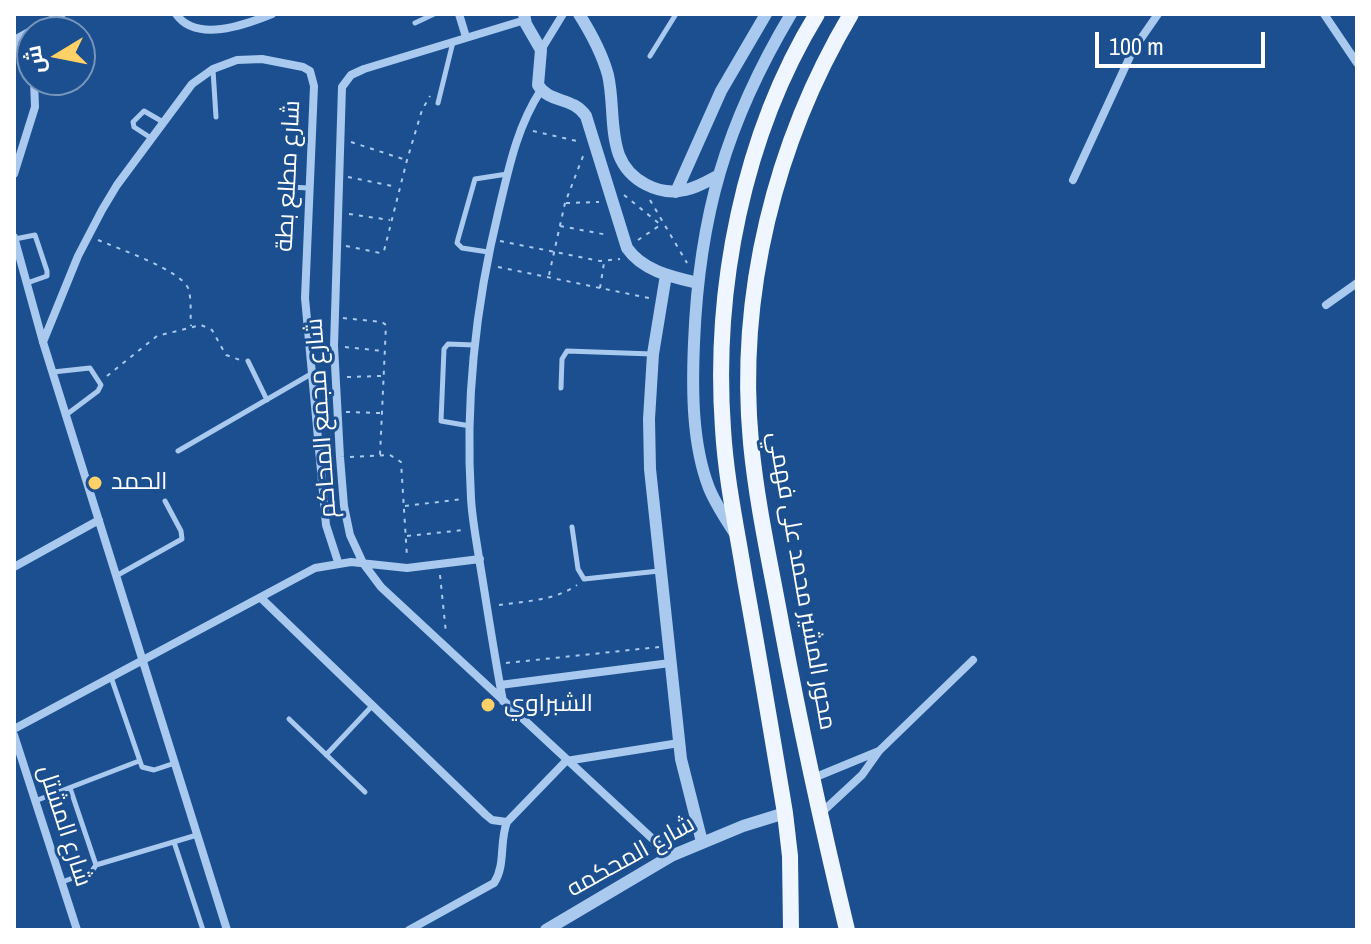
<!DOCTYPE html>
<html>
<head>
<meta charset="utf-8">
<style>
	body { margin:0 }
	#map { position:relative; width:1371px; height:944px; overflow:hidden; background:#1b4f8f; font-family:"Archivo Narrow",Cairo,sans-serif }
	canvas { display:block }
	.frame { position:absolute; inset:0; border:16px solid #fff; pointer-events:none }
	.north { position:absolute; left:16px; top:16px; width:80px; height:80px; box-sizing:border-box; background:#1b4f8f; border:2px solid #7695bc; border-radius:50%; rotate:260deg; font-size:22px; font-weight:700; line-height:32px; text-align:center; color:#fff }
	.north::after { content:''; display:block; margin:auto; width:28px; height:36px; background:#ffd166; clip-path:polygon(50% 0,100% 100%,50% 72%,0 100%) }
	.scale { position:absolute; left:1095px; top:32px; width:170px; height:36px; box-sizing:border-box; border:4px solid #fff; border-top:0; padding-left:10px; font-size:24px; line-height:28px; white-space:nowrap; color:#fff; -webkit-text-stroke:6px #1b4f8f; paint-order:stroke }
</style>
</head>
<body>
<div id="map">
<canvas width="1371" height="944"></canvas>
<div class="frame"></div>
<div class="north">ش</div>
<div class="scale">100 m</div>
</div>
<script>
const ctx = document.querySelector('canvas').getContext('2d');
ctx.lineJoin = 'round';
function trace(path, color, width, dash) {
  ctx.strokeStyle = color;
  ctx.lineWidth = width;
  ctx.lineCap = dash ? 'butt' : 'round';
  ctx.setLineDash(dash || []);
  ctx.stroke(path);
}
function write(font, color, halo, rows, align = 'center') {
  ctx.font = font + ' "Archivo Narrow",Cairo,sans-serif';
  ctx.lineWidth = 6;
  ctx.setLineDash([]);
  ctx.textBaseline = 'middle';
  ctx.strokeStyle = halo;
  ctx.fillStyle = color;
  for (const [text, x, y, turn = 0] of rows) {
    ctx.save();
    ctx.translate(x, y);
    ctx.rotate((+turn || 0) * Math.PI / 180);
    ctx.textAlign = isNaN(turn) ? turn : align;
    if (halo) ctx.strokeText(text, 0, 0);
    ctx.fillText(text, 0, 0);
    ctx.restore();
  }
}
trace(new Path2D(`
	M533,131L581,142
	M351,142L406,160
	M348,177L397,187
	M624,195L661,225
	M650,200L687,263
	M566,203L599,202
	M349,214L390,220
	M560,226L608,235
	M98,240C117,248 180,270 188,288C192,299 190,314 191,326
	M638,240L659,226
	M500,241L600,261L620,259
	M346,246L380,253L384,251L407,160L422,110L430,96
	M498,267L649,298
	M549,275L565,203L585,151
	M600,288L604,263
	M343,318L382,322L386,325L380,455
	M345,347L383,351
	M107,376L157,336L201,325L212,330L226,355L240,360
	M347,377L381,376
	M346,412L380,413
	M350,457L390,455L401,462L407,557
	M405,506L463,499
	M407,536L464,530
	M440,575L446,633
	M499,605C525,601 554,601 577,585
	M506,663L659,647`), '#a9c9ee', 2, [4, 6]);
trace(new Path2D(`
	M415,23L434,14
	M650,56L676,14
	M213,70L216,117
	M438,103L453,42
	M151,138L134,127L133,122L144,111L163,122
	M289,187L309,188
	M15,239L35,235L47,271V276L27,283
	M488,252L462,248L457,243L458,239L475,179L507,174
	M248,361L267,400
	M53,372L90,368L101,385L98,391L66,415
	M561,388L562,359L567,351L652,354
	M470,426L441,421L444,349L448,344L474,345
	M178,451L311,374
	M572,527L578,569L584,579L659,571
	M116,576L182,539L181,531L165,501
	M111,677L142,767L154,770L175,763
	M289,719L365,792
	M326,755L372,706
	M35,801L139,761
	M174,842L203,930
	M96,865L197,835
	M62,882L92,871L96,865L70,788`), '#a9c9ee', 5);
trace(new Path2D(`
	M176,14C196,43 245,25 272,14
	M459,14L466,37
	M1324,14L1357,63
	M525,20L364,69L351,75L342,87L334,346L340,457L344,506L350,535L363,563L381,587L671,856
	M14,40L62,14
	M14,43L32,73
	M541,50L563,14
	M14,174L35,107L34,80
	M1073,180L1133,50L1158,14
	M14,237L43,342L227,930
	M1326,305L1357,283
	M43,342L78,256L102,210L117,185L192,84L213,69L237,60L262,59L303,67L310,71L314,86L305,298L326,525L338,562
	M14,567L99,520
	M261,598L486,815L492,820L507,822
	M500,685L670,663
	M503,701C494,654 487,606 479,558C476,538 472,518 471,498C465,401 476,303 499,209C509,167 517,127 541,90
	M14,729L315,568L351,562L407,568L480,559
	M14,735L77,930
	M811,779L879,751
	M820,814L862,775L879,751L973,660
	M409,930L494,883C506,865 499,842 507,822L566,761L679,743`), '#a9c9ee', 8);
trace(new Path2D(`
	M524,14L526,24L541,50L538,85C550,104 572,96 586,116L627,248C643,271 672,277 698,283
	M579,14C591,33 602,53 608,75C614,101 610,130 619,155C629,181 659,196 685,190C697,188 708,181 719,175
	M676,192L721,91L766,14
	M666,275L653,354L649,419L650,469L681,759L702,842
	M736,535C726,520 716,505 709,488C692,444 692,390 694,343C699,216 726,123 791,14
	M546,930L671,856L743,826L785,813`), '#a9c9ee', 12);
trace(new Path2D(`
	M791,930L790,856L785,813C772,735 759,657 745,580C737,530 726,480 723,429C713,289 743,135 817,14
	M847,930C823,830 801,730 782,628C771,567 757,506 751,443C737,295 775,142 851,14`), '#f0f6ff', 16);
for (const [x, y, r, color] of [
	[95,483,8,"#ffd166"],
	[488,705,8,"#ffd166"]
]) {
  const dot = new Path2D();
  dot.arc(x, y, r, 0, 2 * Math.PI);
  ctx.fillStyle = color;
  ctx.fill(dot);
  trace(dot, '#1b4f8f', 3);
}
write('24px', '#fff', '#1b4f8f', [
	["شارع مطلع بطة",289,176,-87],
	["شارع مجمع المحاكم",322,418,-94],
	["محور المشير محمد على فهمي",801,581,80],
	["شارع المشتل",64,826,72],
	["شارع المحكمه",631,857,-29]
]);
write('24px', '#fff', '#1b4f8f', [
	["الحمد",111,483],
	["الشبراوي",504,705]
], 'left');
</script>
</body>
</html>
